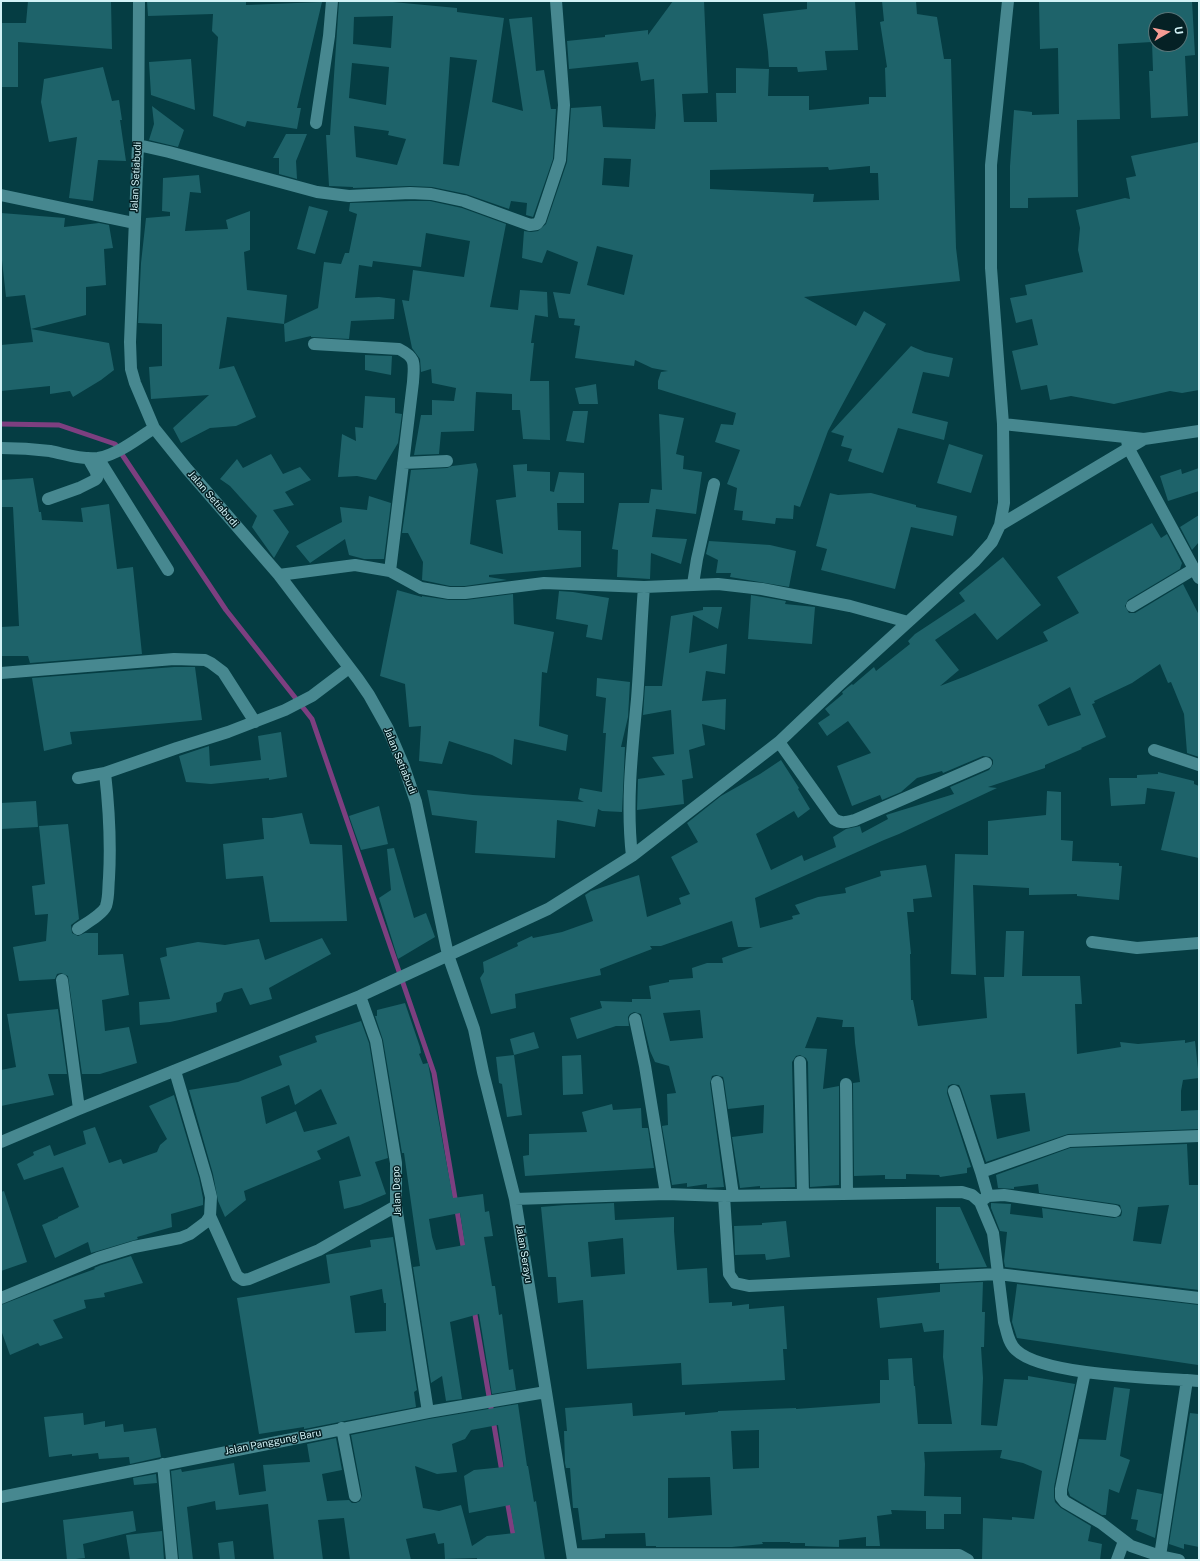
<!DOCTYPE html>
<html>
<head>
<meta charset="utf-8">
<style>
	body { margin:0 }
	#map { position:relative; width:1200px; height:1561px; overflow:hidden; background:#053d43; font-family:"Public Sans",sans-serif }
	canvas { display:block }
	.frame { position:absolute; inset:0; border:2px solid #d2f2f6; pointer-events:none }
	.north { position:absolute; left:1148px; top:12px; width:40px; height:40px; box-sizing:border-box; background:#052125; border:1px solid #577579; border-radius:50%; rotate:81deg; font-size:11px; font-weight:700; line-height:16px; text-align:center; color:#d2f2f6 }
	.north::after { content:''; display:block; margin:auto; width:14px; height:18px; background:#f59c94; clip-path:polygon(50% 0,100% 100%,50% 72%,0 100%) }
</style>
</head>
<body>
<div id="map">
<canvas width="1200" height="1561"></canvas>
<div class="frame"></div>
<div class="north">U</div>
</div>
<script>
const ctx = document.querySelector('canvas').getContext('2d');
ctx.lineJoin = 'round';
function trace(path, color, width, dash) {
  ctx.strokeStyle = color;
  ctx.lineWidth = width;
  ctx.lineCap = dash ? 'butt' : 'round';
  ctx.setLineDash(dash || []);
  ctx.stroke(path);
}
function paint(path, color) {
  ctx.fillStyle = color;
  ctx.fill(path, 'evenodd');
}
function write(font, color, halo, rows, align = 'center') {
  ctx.font = font + ' "Public Sans",sans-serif';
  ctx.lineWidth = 3;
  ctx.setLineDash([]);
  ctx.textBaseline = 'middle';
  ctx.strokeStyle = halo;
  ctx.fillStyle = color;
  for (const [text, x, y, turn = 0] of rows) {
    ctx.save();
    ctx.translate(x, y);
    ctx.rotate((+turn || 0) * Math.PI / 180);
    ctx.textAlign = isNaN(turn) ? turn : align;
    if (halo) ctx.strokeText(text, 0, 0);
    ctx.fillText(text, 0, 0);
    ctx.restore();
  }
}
trace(new Path2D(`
	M1,424L59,425L115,444L226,610L312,719L434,1073L464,1252
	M474,1309L502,1472
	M507,1500L514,1539`), '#7d3f80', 5);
paint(new Path2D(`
	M28,1H111L112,49L18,42V87H1V23H26Z
	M147,1H246V5L322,2L297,108H301L297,129L247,121L245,127L213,116L218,37L212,31L213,14L148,16Z
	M339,1H382L457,8V12L504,18L492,102L523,111L509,19L532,17L536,71L544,70L551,109H556L553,159L533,217L526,215L527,203L511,201L509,209L466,194L432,187L410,186L353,188V187L329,186L326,135H330ZM393,16L391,48L353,44L354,17ZM450,57L477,60L459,166L443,164ZM352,63L389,67L386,105L349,98ZM354,126L389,131L388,135L406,139L397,165L356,157Z
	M673,1H704L708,93L682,94L684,122H717L716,93H736V68L769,69L768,96H809V110L869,104V97H886L885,68L887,67L880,22L884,21L882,1H916L917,14L937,17L944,59H951L956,248L960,281L804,297L856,326L864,311L886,324L828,431L800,507L794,505L793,519L776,518L775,524L742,520L743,511L734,510L737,488L727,484L740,450L715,442L721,424L733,425L736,413L658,389V381L661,372L668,371L652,368L635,360L634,366L575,358L580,326L574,325L575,319L559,318L553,292L570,294L578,262L547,250L542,263L522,258L524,231L531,232L538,231L546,224L567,162L571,108L601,106L603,127L655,129L656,115L654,79L641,81L638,62L569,69L567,41L605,37V35L648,30V35ZM604,158L631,159L629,187L602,185ZM870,166V173H878L879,200L813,202L814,194L710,189V170L828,167L829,170ZM597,246L633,255L624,295L587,285Z
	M807,1H855L858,50L825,51L827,70L798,72L797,67H769L768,52L763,14L807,9Z
	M1039,1H1192L1195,55L1185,56L1188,116L1151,118L1149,71H1153L1152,42L1118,44L1120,119L1077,120L1078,197L1028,198V208H1010V166L1014,110L1032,112V115L1059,114L1058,48L1040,49ZM1156,20H1180V44H1156Z
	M191,59L195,110L151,95L149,62Z
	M103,67L112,101L119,100L122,120H120L126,161L98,160L93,201L69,198L77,137L49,142L41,102L44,79Z
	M152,106L184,130L178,147L149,140L154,124Z
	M286,134H307L296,161L297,179L279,174V158H273Z
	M1199,142V390L1182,393L1170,391L1114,404L1071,396L1050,400L1047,385L1021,390L1012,351L1038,345L1032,319L1016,323L1010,298L1027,295L1025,285L1083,272L1078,250L1080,228L1076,210L1125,198L1130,199L1126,178L1136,176L1131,156Z
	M199,175L201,193L190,192L185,231L228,229L226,220L250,211V250L244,252L247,290L287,295L284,324L227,317L219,369L234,366L256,417L236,426L210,428L181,443L173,428L209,395L151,399L149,367L162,366V324L138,323L141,263L146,218L170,216V212L162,211L163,178Z
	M410,201H430L462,208L506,224L490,307L518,310L520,290L547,292L548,317L535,315L531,343H534L530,381H549L550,440L523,439L520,410H512V394L476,392L474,431L441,432L439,454L414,455L421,415H432V400L454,401L456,388L432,383L431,369L421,372L420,359L412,348L402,300L409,301L413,270L464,277L470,241L426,233L421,267L373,261L372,267L359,265L355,298L379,297L395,299L394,319L351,321L349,339L311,337V336L285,342L284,324L318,308L324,262L341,264L345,253H349L357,214L349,211L350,203Z
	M309,206L328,211L315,254L297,249Z
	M1,213L65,218L64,227L99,223L109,225L113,248L104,249L106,285L86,287V315L31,329L25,295L6,297L1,251Z
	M31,329L109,343L114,370L101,380L73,397L70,391L50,394V386L1,391V345L33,342Z
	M911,346L925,352L953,358L949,377L923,372L912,413L948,422L944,440L898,428L883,473L848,461L852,449L841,446L844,436L831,432Z
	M365,355L392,356L391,375L365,370Z
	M596,384L598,404H579L575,388Z
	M365,396L395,398V413L402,414L398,443L376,480L357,476L338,477L342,434L356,441L355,427L363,428Z
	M573,411H588L584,443L566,441Z
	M659,414L684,418L676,454L684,456L683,469L702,472L696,514L656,509L652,537L687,539L681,564L651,553L650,579L617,577L618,550L612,549L619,503H649L651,489L662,490Z
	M949,444L983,455L971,493L937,483Z
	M271,454L283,474L300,467L311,480L285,492L294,505L273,510L289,532L274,558L252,527L257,516L230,486L220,479L237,459L243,468Z
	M476,463L478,470L470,544L503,554L496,500L516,497L513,465L527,464V471L550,472V491L554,492L559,472L584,473V503H557L558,530L581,531V567L489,575V577L507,580L465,586H450L422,580L423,562L408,533H402L411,470L447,468L452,466Z
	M1199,468V491L1168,501L1160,476L1181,469L1182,474Z
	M33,478L39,512H41L42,520L83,522L81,508L109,504L117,569L133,567L142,654L30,663L28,656H1V627L19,626L13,507H1V480Z
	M830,493L838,495L871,493L916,505V507L957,516L953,536L911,527L895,589L821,570L827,549L816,546Z
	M369,496L391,503L384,559H364L349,555L345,539L310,563L296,546L342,522L340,507L367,510Z
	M1199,515V542L1192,550L1180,527Z
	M1152,523L1161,538L1167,534L1182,563L1180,569L1128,600L1125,606L1129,613H1135L1183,584L1199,615V757L1187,753L1184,714L1171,682L1168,683L1160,664L1132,683L1094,701L1095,703L1092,704L1106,737L1081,748L1082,749L1045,765V768L988,787L997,788L899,834L884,840L755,898L760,928L793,919L792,916L800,914L795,905L818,897L846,893L845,888L881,876L880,871L926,865L932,897L913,899L914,912H907L911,954H910L911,1000H913L918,1026L987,1018L984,977H1004L1006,931H1024L1022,976H1080L1082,1004H1075L1077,1054L1121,1047L1120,1042L1138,1044L1185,1040V1043L1195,1041L1199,1078L1183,1080L1181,1091V1111L1199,1110V1129L1068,1134L986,1162L961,1089L959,1085L952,1084L948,1086L947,1093L971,1167L967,1168V1173L940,1177L939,1175L906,1174V1179H885V1175L854,1176L853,1083L860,1082L855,1043L854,1027H842L843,1020L817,1017L805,1048L827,1049L823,1089L839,1086V1185L810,1187L808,1062L806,1058L800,1055L796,1056L792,1062L795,1187L760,1188V1186L740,1188L732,1137L763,1133L764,1105L728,1109L724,1081L723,1077L716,1075L712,1076L710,1083L724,1187L707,1188V1184L687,1187V1183L672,1185L662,1126L668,1125L667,1094L676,1093L669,1066L655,1062L650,1051L641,1014L634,1012L630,1014L628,1017L629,1026H616L577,1039L570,1018L602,1008L600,1001L632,1002V999H651L649,986L669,982V980L693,978L692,968L707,963H723L722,958L753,947H738L732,921L661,946H650L652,949L600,969L601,975L515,994L516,1008L491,1014L480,978L484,972L483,962L518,946L517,943L532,936L533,938L562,932L593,921L585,895L591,891L639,875L647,917L681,904L679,898L690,894L671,857L698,842L687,823L721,796L760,774L781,760L799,788L798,789L810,809L798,818L794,811L756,834L771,870L802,855L804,861L836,847L833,837L846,829L860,826L862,833L888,819L886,815L954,794L950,787L989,770L993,764V760L990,757L983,756L943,773L942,771L917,778L901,792L882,800L880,795L852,806L837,766L871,753L848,721L827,736L818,723L830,715L825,709L843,694L842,692L848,687L852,684L853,685L874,667L876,671L910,644L908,641L915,634L965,601L959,593L1003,557L1041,605L997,640L975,613L935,640L959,670L940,686L966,676L1048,641L1043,632L1079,613L1057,577ZM1070,687L1081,715L1048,726L1038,705ZM700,1010L703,1038L670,1041L663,1013ZM1025,1093L1030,1131L997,1139L990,1095Z
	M709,541L770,545L796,551L789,587L730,577L731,573H716L718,560L706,554Z
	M397,590L422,597V596L449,600H466L513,594L514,624L554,632L547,673L542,672L539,726L568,735L566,751L514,739L512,765L492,755L449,741L442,764L419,761L421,726L409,727L405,684L380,676Z
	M559,591L573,592L609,598L602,640L586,637L588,625L556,619Z
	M751,595L786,601L785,604L815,607L812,644L748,639Z
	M703,607H722L718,629L693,615L689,653L727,644L725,674L706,671L702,701L726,699L725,730L702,724L705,745L689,750L693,778L682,780L684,804L637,810L638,779L665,775L652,757L674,754L671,710L643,715L645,686H662L671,616L703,610Z
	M174,667H195L202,720L70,732L72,744L44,751L32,678Z
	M597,678L630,682L628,717L621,747H625L622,812L602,811L598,809L595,827L557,820L555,858L475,853L477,821L432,815L427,790L473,795L584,802L578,799L580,788L602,792L606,733H603L606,698L596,696Z
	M281,732L287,777L269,780V778L211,784L186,782L179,756L209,746L210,766L261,760L258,736Z
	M1158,772L1194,781V784L1199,786V858L1161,850L1175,792L1147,788L1145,804L1111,806L1109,778H1137V775L1158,774Z
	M1047,791L1061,792V840L1073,841L1072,861L1119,863V866H1122L1119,900L1077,896V894L1029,895V888L973,885L976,975L951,974L955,854L988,855V821L1046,815Z
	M36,801L38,827L1,829V803Z
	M379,806L388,844L361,850L349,816Z
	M302,813L310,844L342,845L347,921L270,922L263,876L226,879L223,844L264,839L262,818H272Z
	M68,824L79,919L71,925L72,933L78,936L85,933H98V955L123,954L129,995L102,1000L105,1031L129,1027L137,1063L100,1074H82L68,976L61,973L57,974L55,979L19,981L13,947L46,941L48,914L35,915L32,886L45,884L39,826Z
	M394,848L414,918L426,913L435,937L398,959L379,898L391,890L387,849Z
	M322,938L331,954L269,988L272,999L250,1005L242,988L224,993L221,1001L216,1003L217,1012L170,1022L140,1025L139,1002L170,999L160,958L167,956L166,948L198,942L225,945L259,939L265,960Z
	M405,1003L420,1047L421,1053L419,1054L423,1064L428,1063L453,1198L483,1194L485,1212L489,1211L493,1236L484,1237L492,1286H495L499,1315L502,1314L509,1370L513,1369L516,1390L492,1394L479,1314L450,1322L462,1399L446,1401L442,1376L431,1383L413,1267L420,1266L404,1153H402L383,1040L375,1016H377V1010ZM460,1213L465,1245L436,1250L432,1237L429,1219Z
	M58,1009L67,1074H48L54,1095L1,1106V1070L16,1067L7,1014Z
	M361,1021L369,1043L388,1158L375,1162L386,1194L360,1205L344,1209L339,1181L361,1176L349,1136L317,1151L321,1159L244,1191L246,1200L225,1217L218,1201L213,1174L189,1090L238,1082L282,1065L279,1056L317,1042L315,1036ZM289,1085L295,1105L321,1089L337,1124L304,1132L296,1111L266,1124L261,1097Z
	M534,1032L539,1048L514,1055L510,1039Z
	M514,1055L522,1115L507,1117L502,1084L499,1083L496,1057Z
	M581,1055L583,1094L563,1095L562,1056Z
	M174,1095L199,1178L203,1198V1205L171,1214L172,1227L137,1237L138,1239L91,1253L88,1242L55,1258L42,1225L58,1218V1217L79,1207L63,1167L24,1180L17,1164L34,1155L33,1152L50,1145L54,1156L86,1144L83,1131L95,1127L109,1163L121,1159L123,1164L157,1152L160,1145L167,1139L149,1106Z
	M612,1104L613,1110L641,1108L642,1128H648L654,1168L525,1176L523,1156L529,1155V1134L587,1132L582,1112Z
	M1187,1144L1189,1185H1199V1290L1005,1267L1004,1261L1007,1232L1000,1231L991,1208V1203L1011,1204L1010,1214L1043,1218L1042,1208L1114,1218L1121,1216L1122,1212L1120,1205L1116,1204L1039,1193L1038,1184L1014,1187V1189L998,1188L996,1175L1070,1148ZM1169,1205L1161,1244L1133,1241L1138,1207Z
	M4,1191L27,1262L1,1271V1192Z
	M614,1203L615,1220L674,1217V1231L677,1270L707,1268L709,1303L732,1302V1306L749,1304V1309L784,1306L787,1349H783L785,1380L682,1385L681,1363L587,1369L583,1300L558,1303L556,1277H548L541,1207L565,1205ZM623,1238L625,1274L591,1277L588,1242Z
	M936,1207H960L987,1267L939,1269V1263H936Z
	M786,1221L790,1257L766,1260L765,1254L735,1255L734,1226L762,1225V1223Z
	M393,1237L417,1390L414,1392L416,1407L304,1429V1427L259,1434L237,1298L330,1283L326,1255L371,1247L370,1240ZM382,1289L384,1303H386V1331L355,1333L350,1296Z
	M131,1256L143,1283L104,1293L105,1297L84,1300L86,1308L53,1320L63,1338L40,1346L38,1343L10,1355L1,1330V1305L70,1278L95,1269L94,1268L101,1265Z
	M983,1282L982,1312H985L984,1347H981L983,1378L981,1425L997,1426L1004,1379L1028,1380V1376L1075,1384L1054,1487V1497L1055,1502L1061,1508L1091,1526L1088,1541L1102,1544L1100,1560H982L983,1518L1012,1520V1517L1034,1519L1042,1471L1023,1463L1000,1458L1002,1450L924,1452L925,1464L924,1496L961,1497V1514H944V1529H926V1511L891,1510L892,1514L877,1516L880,1546H866V1537L839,1540V1547L805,1546V1543H790V1542H762L763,1544L732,1547H656V1546H646L645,1533L605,1534V1538L582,1540L578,1508H573L570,1468H566L565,1463L564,1431H567L565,1408L632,1403L633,1416L685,1412V1415L718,1412V1411L796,1408V1409L880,1403V1380H889L888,1359L912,1358L914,1386H915L918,1424H952L943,1357L944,1330L924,1332L922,1323L880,1328L877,1298L940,1292V1284ZM759,1430V1468L733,1469L731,1431ZM710,1477L712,1515L668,1518V1478Z
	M1017,1284L1199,1305V1355L1198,1365L1017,1338L1012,1322Z
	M1114,1387L1130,1389L1120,1456L1130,1460L1119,1493L1109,1489L1106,1515H1102L1070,1496L1068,1490L1079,1439L1106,1440Z
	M518,1404L527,1466H528L534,1502L536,1501L545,1560H477V1558L445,1559L444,1543L438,1544L435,1533L406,1539L411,1560H350L344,1518L318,1520L323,1560H274L268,1504L216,1510L215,1501L187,1507L193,1560H179L171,1471L181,1469L182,1472L234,1463L239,1495L266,1491L263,1465L310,1462L307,1444L336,1438L342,1470L322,1474L327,1501L349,1500L352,1503H356L360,1501L362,1495L351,1435L429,1419ZM498,1425L504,1467L474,1470L464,1476L469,1513L510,1505L515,1533L487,1536L472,1546L461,1505L439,1511L423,1508L415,1466L437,1474L457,1472L452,1444L465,1439L471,1430Z
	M83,1413L84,1425L105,1421V1427L123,1424L124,1432L156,1428L161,1457L130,1464L129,1457L99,1459L98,1453L72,1456V1454L49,1457L44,1417Z
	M1190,1413L1199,1414V1547L1184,1544V1549L1169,1544Z
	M156,1474L157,1483L134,1485L133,1478Z
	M1137,1489L1162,1494L1155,1538L1136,1530L1138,1520L1131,1519Z
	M133,1511L136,1531L83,1544L85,1558L67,1560L63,1520Z
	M162,1531L164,1560H130L126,1535Z
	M233,1541L235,1560H220L218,1543Z`), '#1e636a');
trace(new Path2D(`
	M139,1L138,145L130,342L131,369L135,383L154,428L187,469L279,575L358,679L369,695L388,729L403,764L416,802L448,955L474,1029L483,1072L515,1199L573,1560
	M316,123L329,36L332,1
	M138,145L169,152L317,192L349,196L410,193L431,194L464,201L530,225L537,224L540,220L560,160L564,105L556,1
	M1,195L134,223
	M314,344L399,349C417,358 414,364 413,382L390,571
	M1003,424L1144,439L1199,431
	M1127,441L1129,449L1199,578
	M1,448C17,448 34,449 50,451C65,454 82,460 98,458C117,455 139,438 154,428
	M98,458L168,570
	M403,463L447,461
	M48,499L79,488L95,480L97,478L96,472L88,458
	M1000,525L1144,439
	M279,575L355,565L390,571L421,588L449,593H465L544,583L644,587L718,584L762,589L850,606L908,622
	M693,584L697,559L714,484
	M1132,606L1194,569
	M1,673L174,659L205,660L211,663L223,672L255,722
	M779,742L834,819C841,824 847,822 855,820L986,763
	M1154,750L1199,765
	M78,778L105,773L177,748L228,732L285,710L312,696L349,668
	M632,856C626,804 632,751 637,699C640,661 641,624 644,587
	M78,929C85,924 103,914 106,906C109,897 108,887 109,878C111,843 109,808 105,773
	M1092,942L1137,948L1199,943
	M62,980L79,1109
	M360,996L376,1041L396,1163V1206L428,1412
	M635,1019L645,1066L666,1194
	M800,1062L803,1194
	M717,1082L733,1195
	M846,1084L847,1193
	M954,1091L981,1172L988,1196
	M1,1142L79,1109L360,996L548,909L632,856L779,742L840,684L975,561L992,542L1000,525L1004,503L1003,424L991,268V165L1008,1
	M981,1172L1069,1141L1199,1136
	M724,1196L729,1274L735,1283L749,1286L998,1274L1199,1298
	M515,1199L666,1194L724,1196L962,1192L972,1195L980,1202L993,1233L1004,1322C1007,1331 1008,1343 1016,1350C1043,1376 1159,1378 1199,1381
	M980,1202L988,1196L1004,1195L1115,1211
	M210,1216L237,1276L243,1280L249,1279L319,1250L396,1206
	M1,1298L98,1258L134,1247L180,1238L190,1234L206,1222L210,1216L211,1197L206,1176L175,1071
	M1085,1372L1061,1489V1497L1065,1502L1101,1523L1131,1546L1160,1556L1179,1560
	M342,1428L355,1496
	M163,1464L172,1560
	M1,1497L428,1412L546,1392
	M572,1554L959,1555L968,1560
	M1160,1556L1187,1380
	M1117,1560L1124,1541`), '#478890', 12);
write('10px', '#d2f2f6', '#052125', [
	["Jalan Setiabudi",136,177,-87],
	["Jalan Setiabudi",213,499,49],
	["Jalan Setiabudi",400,761,68],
	["Jalan Depo",397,1191,-92],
	["Jalan Serayu",524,1254,81],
	["Jalan Panggung Baru",273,1442,-11]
]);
</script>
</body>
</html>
